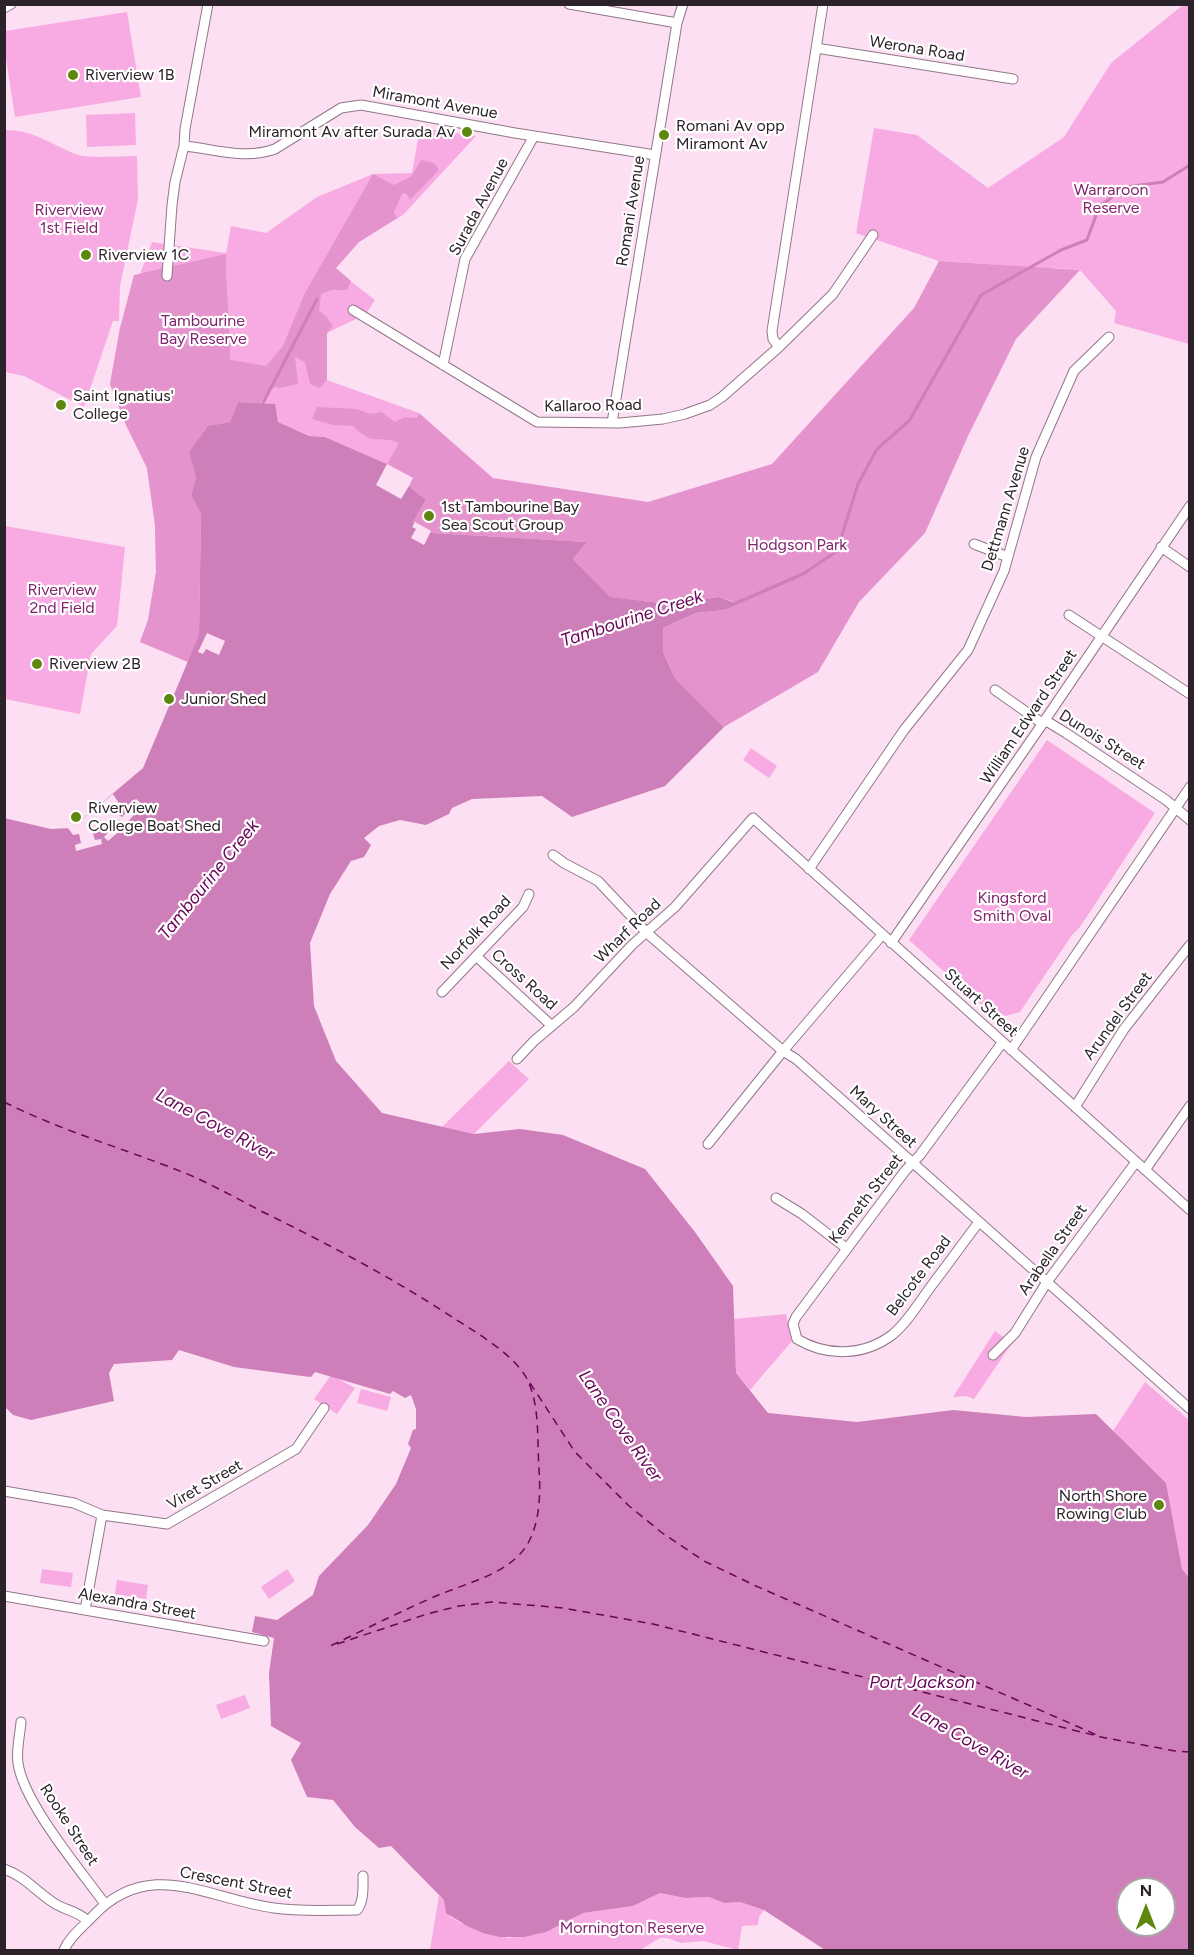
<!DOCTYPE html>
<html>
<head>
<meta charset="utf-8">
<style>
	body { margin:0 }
	#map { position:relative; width:1194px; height:1955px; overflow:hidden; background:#fcdff3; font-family:Figtree,sans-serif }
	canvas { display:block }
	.frame { position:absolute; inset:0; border:6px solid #2c2229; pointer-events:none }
	.north { position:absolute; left:1116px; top:1877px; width:60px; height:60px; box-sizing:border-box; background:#fff; border:2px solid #aba7a9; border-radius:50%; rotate:0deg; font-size:16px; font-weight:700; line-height:24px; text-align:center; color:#2c2229 }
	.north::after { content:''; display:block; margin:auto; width:21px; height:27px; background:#5f860d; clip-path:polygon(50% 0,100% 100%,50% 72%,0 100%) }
</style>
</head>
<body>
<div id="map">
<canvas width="1194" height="1955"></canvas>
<div class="frame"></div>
<div class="north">N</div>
</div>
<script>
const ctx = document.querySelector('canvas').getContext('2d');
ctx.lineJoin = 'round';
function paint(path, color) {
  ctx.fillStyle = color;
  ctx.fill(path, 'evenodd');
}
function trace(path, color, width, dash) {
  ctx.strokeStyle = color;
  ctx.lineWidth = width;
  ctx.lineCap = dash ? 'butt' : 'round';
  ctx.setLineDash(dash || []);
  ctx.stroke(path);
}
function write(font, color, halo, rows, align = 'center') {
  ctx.font = font + ' Figtree,sans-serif';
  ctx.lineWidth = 4.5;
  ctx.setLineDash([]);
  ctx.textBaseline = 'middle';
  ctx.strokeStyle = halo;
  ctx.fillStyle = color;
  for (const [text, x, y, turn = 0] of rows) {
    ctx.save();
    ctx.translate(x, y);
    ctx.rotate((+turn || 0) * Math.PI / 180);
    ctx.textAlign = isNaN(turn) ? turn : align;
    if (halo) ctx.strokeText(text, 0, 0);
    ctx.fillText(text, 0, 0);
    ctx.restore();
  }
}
paint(new Path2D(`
	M1183,5H1189V344L1114,323L1116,311L1080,270L1055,268L827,575L665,606L648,599L635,603L604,597L575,559L675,564L1014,266L939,261L856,233L874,128L917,135L988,188L1064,137L1111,63Z
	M127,12L141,97L15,117L5,52V31Z
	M135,113L136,145L87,147L86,115Z
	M420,128L476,136L403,215L359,242L335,269L375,300L366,314L327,333V380L419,413L387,464L325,437L309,436L278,422L274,404L238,402L230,422L209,426L191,495L201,514L188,662L140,642L148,620L156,572L155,525L147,468L126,425L110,384L120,328L152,242L226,253L231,226L266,233L317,197L373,174L412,173Z
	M5,130C33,130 51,144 75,154C87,159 122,156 137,156L138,199L120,286L119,321H113L84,407L24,376L5,372Z
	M5,526L125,547L117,626L91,654L80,714L5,699Z
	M1047,740L1155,813L1080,927L1072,935L1020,1012L1006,1016L988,1011L909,940Z
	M751,748L777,766L769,778L743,760Z
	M509,1061L529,1079L474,1134L442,1127Z
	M786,1314L792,1341L750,1390L736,1373L734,1319Z
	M995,1331L1012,1343L974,1399L966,1396L953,1397Z
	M331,1375L355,1388L337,1414L314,1399Z
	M1145,1382L1189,1420V1579L1182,1569L1113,1431Z
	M361,1389L391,1397L387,1411L357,1403Z
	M42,1569L73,1573L71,1587L40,1583Z
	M287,1569L295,1581L269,1599L261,1587Z
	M117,1580L148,1585L146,1599L115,1594Z
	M245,1695L250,1708L221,1719L216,1705Z
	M660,1893L685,1898L709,1897L724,1903L740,1902L764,1910L759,1917L758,1925L742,1926L738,1950L703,1941L681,1943L667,1938H660L640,1950H430L439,1895L444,1900L451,1917L461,1923L508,1938L539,1934L583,1913L633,1906Z`), '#f8abe2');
paint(new Path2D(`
	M421,160L434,163L439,170L410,200L406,193L402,194L394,212L397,218L359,242L336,268L351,281L347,290H332L321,294L319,311L326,316L333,326L327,333V380L320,388L310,384L305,362L295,357L298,384L280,388L274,387L260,403L238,402L230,422L208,426L189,452L196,477L191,495L201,514L199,636L188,662L140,642L148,620L156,572L155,525L147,468L126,425L110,384L120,328L134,275L226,254C225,289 231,324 230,360L266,366L283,346L305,293L373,174L394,185L412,176Z
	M939,261L1080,270L1016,339L968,436L925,533L859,602L818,672L724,727L675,678L663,652V628L696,613L724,610L737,603L719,597L669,604L610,597L573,559L587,542L433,533L413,522L426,500L409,486L413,478L387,464L399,443C379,434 375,448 353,426L333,425L312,419L317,407L357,409L370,414L381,412L395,422L405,417L416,418L419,413L493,478L648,502L772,464L914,308Z`), '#e493cd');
paint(new Path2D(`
	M238,402L275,404L278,422L309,436L325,437L387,464L376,485L401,499L409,486L426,500L413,522L433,533L587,542L573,559L610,597L669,604L719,597L738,604L724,610L696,613L663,628V652L675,678L724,727L665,786L572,817L542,796L472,799L452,808L449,814L426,825L400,820L379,826L364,838L371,845L364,857L351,861L330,894L310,943L314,1006L336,1061L382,1113L474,1134L520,1129L563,1135L645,1169L695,1232L733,1286L736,1373L768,1413L857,1422L953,1410L1026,1417L1096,1414L1166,1483L1182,1569L1190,1579L1189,1950H825L764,1910L740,1902L724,1903L709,1897L685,1898L660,1893L633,1906L583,1913L546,1932L524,1937H500L483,1933L467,1926L446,1913L444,1900L391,1846L379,1848L355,1827L333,1800L307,1797L291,1760L301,1743L271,1726L269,1673L274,1638L252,1632L255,1616L277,1620L313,1595L319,1576L368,1525L396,1484L411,1448L408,1444L413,1430L416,1429V1409L411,1395L405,1398L393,1391L390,1394L315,1372L311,1377L302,1376L234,1367L179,1350L172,1360L114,1364L109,1373L114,1401L31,1420L13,1415L5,1407L4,818L51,829L72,828L143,768L199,635L201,514L191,495L196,477L189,452L208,426L230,422ZM1128,1889H1164V1925H1128Z`), '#ce7eb8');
paint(new Path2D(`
	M415,522L431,531L424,545L411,538L416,529L412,527Z
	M207,633L225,641L219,655L206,649L203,654L198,652Z
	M113,794L120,805L114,812L122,817L130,808L128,806L136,799L140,802L134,808L137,811L123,828L108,841L104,837L112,828L105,822L98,829L92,830L95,840L101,839L102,844L76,851L75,845L81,843L79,834L73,835L68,828L73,827Z`), '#fcdff3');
trace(new Path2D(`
	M263,403L317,299
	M734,604L803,574L837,551L858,484L877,449L909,421L981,295L1061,250L1087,240L1099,207L1125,187L1163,182L1190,165`), '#ce7eb8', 3);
trace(new Path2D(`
	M4,1102C62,1131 125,1149 185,1173C211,1184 236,1198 261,1211C326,1243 391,1277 452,1317C475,1332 516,1355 528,1381C540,1407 537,1441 539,1469C541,1498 540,1537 516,1558C495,1577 462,1585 436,1596C399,1612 364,1630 328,1647
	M530,1383L575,1452L628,1505L661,1532L704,1561L756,1586L1097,1735
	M337,1644L427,1614L459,1606L492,1602L563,1608L653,1624L1101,1737L1175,1751L1190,1752`), '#690457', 1.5, [8, 6]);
const minor = new Path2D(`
	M569,4L677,23
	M4,8L11,4
	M816,48L1013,79
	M184,146C215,149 245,160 275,149L341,108L361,105L515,133L655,155
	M167,276L172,205L175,182L184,146L185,129L208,4
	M353,310L537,422L620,423L663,419L685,414L710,405L722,397L779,347L833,294L873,235
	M779,347L773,339L772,331L823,4
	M443,365L465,259L534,136
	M612,423L677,23L683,4
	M974,544L1008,557
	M1161,547L1190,567
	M1069,615L1190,694
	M995,690L1039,721L1048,722L1066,733L1166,800L1190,820
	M553,855L564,863L598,881L647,933L783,1051L796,1059L1190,1409
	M809,869L904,730L968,650L1004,571L1036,457L1074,371L1109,337
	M891,943L1043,723L1190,506
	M476,956L552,1026
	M442,992L523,907L529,894
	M1011,1050L1190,787
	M517,1059L534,1041L574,1007L632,945L675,907L753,818L1190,1210
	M1075,1107L1124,1029L1190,945
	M708,1144L783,1051L882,935
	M1145,1170L1190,1106
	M776,1198L802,1214L846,1248
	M979,1222C963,1243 948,1264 932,1285C920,1301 908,1322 892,1335C864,1356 827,1357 797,1339L793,1324L796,1317L905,1171L920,1155L1002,1043
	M993,1355L1015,1333L1047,1282L1136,1162
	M4,1491L74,1503L102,1515L167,1524L296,1449L324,1408
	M4,1596L264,1641
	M85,1610L102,1515
	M21,1722C20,1735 16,1750 18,1763C23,1802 81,1871 105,1904
	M4,1869C24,1876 35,1890 51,1901C64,1911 75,1909 88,1921
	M64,1950C70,1936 83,1927 93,1916C150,1856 207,1899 274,1908C301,1912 329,1910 357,1910C364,1902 363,1887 363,1876`);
trace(minor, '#917789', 11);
trace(minor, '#fff', 9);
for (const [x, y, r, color] of [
	[73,75,6,"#5f860d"],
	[467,132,6,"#5f860d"],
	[664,135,6,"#5f860d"],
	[86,255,6,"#5f860d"],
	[61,405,6,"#5f860d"],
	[429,516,6,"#5f860d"],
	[37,664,6,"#5f860d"],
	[169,699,6,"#5f860d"],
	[76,817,6,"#5f860d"],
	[1159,1505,6,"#5f860d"]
]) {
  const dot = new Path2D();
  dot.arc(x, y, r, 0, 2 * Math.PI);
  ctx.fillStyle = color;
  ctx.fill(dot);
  trace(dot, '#fff', 2);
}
write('16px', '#2c2229', '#fff', [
	["Werona Road",917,49,9],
	["Miramont Avenue",435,103,10],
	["Surada Avenue",479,207,-62],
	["Romani Avenue",631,211,-81],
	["Kallaroo Road",593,406,-1],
	["Dettmann Avenue",1006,509,-73],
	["William Edward Street",1029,717,-56],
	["Dunois Street",1102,740,32],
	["Wharf Road",628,931,-44],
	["Norfolk Road",476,933,-47],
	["Cross Road",524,980,42],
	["Stuart Street",981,1003,42],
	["Arundel Street",1118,1016,-54],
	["Mary Street",883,1117,42],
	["Kenneth Street",866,1199,-52],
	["Arabella Street",1053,1250,-55],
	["Belcote Road",919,1276,-53],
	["Viret Street",205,1485,-30],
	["Alexandra Street",137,1604,10],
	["Rooke Street",69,1825,57],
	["Crescent Street",236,1883,11]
]);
write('16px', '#2c2229', '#fff', [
	["Riverview 1B",85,75],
	["Romani Av opp",676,126],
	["Miramont Av",676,144],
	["Miramont Av after Surada Av",455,132,"right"],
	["Riverview 1C",98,255],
	["Saint Ignatius'",73,396],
	["College",73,414],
	["1st Tambourine Bay",441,507],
	["Sea Scout Group",441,525],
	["Riverview 2B",49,664],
	["Junior Shed",181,699],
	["Riverview",88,808],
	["College Boat Shed",88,826],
	["North Shore",1147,1496,"right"],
	["Rowing Club",1147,1514,"right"]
], 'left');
write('16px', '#82246e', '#fff', [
	["Warraroon",1111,190],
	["Reserve",1111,208],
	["Riverview",69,210],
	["1st Field",69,228],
	["Tambourine",203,321],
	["Bay Reserve",203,339],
	["Hodgson Park",797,545],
	["Riverview",62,590],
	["2nd Field",62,608],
	["Kingsford",1012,898],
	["Smith Oval",1012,916],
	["Mornington Reserve",632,1928]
]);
write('italic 18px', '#690457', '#fff', [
	["Tambourine Creek",632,619,-18],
	["Tambourine Creek",209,880,-51],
	["Lane Cove River",215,1125,28],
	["Lane Cove River",620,1426,55],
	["Port Jackson",922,1683],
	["Lane Cove River",970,1742,30]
]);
</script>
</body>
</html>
